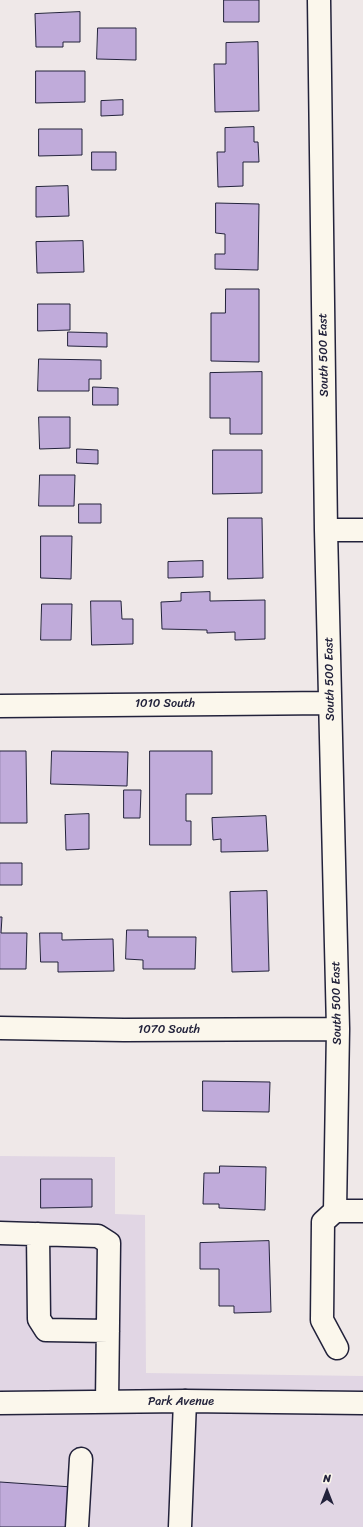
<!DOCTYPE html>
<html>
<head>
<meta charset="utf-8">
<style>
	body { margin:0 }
	#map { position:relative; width:363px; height:1527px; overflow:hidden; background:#efe8e8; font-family:Sriracha,sans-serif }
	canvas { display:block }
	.north { position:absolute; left:307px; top:1471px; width:40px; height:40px; -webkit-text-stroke:3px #fbf7ec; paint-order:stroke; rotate:0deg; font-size:11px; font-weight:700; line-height:16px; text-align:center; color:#22223b }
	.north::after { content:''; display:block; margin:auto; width:14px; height:18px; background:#22223b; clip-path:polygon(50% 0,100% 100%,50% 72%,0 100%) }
</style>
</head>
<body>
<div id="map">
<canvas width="363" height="1527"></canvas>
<div class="north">N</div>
</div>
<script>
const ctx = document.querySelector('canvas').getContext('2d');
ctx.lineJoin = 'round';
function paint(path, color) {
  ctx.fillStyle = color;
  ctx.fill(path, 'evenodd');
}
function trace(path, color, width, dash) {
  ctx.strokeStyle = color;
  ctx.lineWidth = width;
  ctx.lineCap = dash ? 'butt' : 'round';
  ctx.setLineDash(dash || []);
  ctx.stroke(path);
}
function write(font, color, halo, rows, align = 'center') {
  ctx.font = font + ' Sriracha,sans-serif';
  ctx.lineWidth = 3.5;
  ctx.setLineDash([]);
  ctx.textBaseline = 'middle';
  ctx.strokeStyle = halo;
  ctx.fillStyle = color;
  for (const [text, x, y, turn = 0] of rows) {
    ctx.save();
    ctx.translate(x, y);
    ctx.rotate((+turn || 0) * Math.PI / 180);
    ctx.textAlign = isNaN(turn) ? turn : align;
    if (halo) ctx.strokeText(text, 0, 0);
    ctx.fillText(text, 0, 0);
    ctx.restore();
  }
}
paint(new Path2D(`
	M0,1156L115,1157V1214L145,1215L146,1373L363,1376V1527H0Z`), '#e1d6e4');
const building = new Path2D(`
	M224,0H259V22H224Z
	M80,12V42H63V47H36L35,14Z
	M98,28H136V60L97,59Z
	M258,42L259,111L215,112L214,64H226V43Z
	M36,71H85V102L36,103Z
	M123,100V115L101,116V101Z
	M254,127V142H258L259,162H243V186L218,187L217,152H225V128Z
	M39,129H82V155L39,156Z
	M92,152H116V170H92Z
	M68,186L69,216L36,217V187Z
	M216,203L259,204L258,270L215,269V254H225V234L216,233Z
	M83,241L84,272L37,273L36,242Z
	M226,289H259V362L211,361V313H225Z
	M38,304H70V330L38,331Z
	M68,332L107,333V347L68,346Z
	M39,359L101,360V379H89V391H38Z
	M262,372V434H230V418H210V373Z
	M93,387L118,388V405H93Z
	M39,417H70V448L40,449Z
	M77,449L98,450V464L77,463Z
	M213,450H262V493L213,494Z
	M40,475H75L74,506H39Z
	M79,504H101V523H79Z
	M228,518H262L263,578L228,579Z
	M41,536H72L71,579L41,578Z
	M203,561V577L168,578V562Z
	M210,592V601L265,600V639L235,640V632L207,633V630L162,629L161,602L181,601V593Z
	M91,601H121L122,619H133V644L92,645Z
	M42,604H72L71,640H41Z
	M0,751H26L27,823H0Z
	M52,751L128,752L127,786L51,784Z
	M150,751H212V794H186V821H191V845H150Z
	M124,790H141L140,818H124Z
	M89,814V849L66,850L65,815Z
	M266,816L268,851L221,852V839L213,840L212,818Z
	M0,863H22V885H0Z
	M267,891L269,971L232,972L230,892Z
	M0,917H2L1,933H27L26,969H0Z
	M127,930H148V937H196L195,969H143V960L126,959Z
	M40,933H62V940L113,939L114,971L58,972V962H41Z
	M203,1081L270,1082L269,1112L203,1111Z
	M220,1166L266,1167L265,1210L219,1208V1204H203L204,1173H219Z
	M41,1179H92V1207L41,1208Z
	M269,1241L271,1312L234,1313V1306H219V1269H200V1243Z
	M0,1482L72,1487L69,1527H0Z`);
paint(building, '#c0abda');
trace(building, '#22223b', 1);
const minor = new Path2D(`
	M319,0L326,530L338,1029L335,1211L323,1222L322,1320L337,1348
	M326,530H363
	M0,706L330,703
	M0,1028L124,1030L338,1029
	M335,1211H363
	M0,1233L98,1236L109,1243L107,1402
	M38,1234L39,1319L46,1330L108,1331
	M0,1403L185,1401L363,1403
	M77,1527L81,1459
	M180,1527L185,1401`);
trace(minor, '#22223b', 25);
trace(minor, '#fbf7ec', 22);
write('12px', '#22223b', '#fbf7ec', [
	["South 500 East",324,355,-91],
	["South 500 East",330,679,-91],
	["1010 South",165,704],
	["South 500 East",337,1003,-91],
	["1070 South",169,1030],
	["Park Avenue",181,1402]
]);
</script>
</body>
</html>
